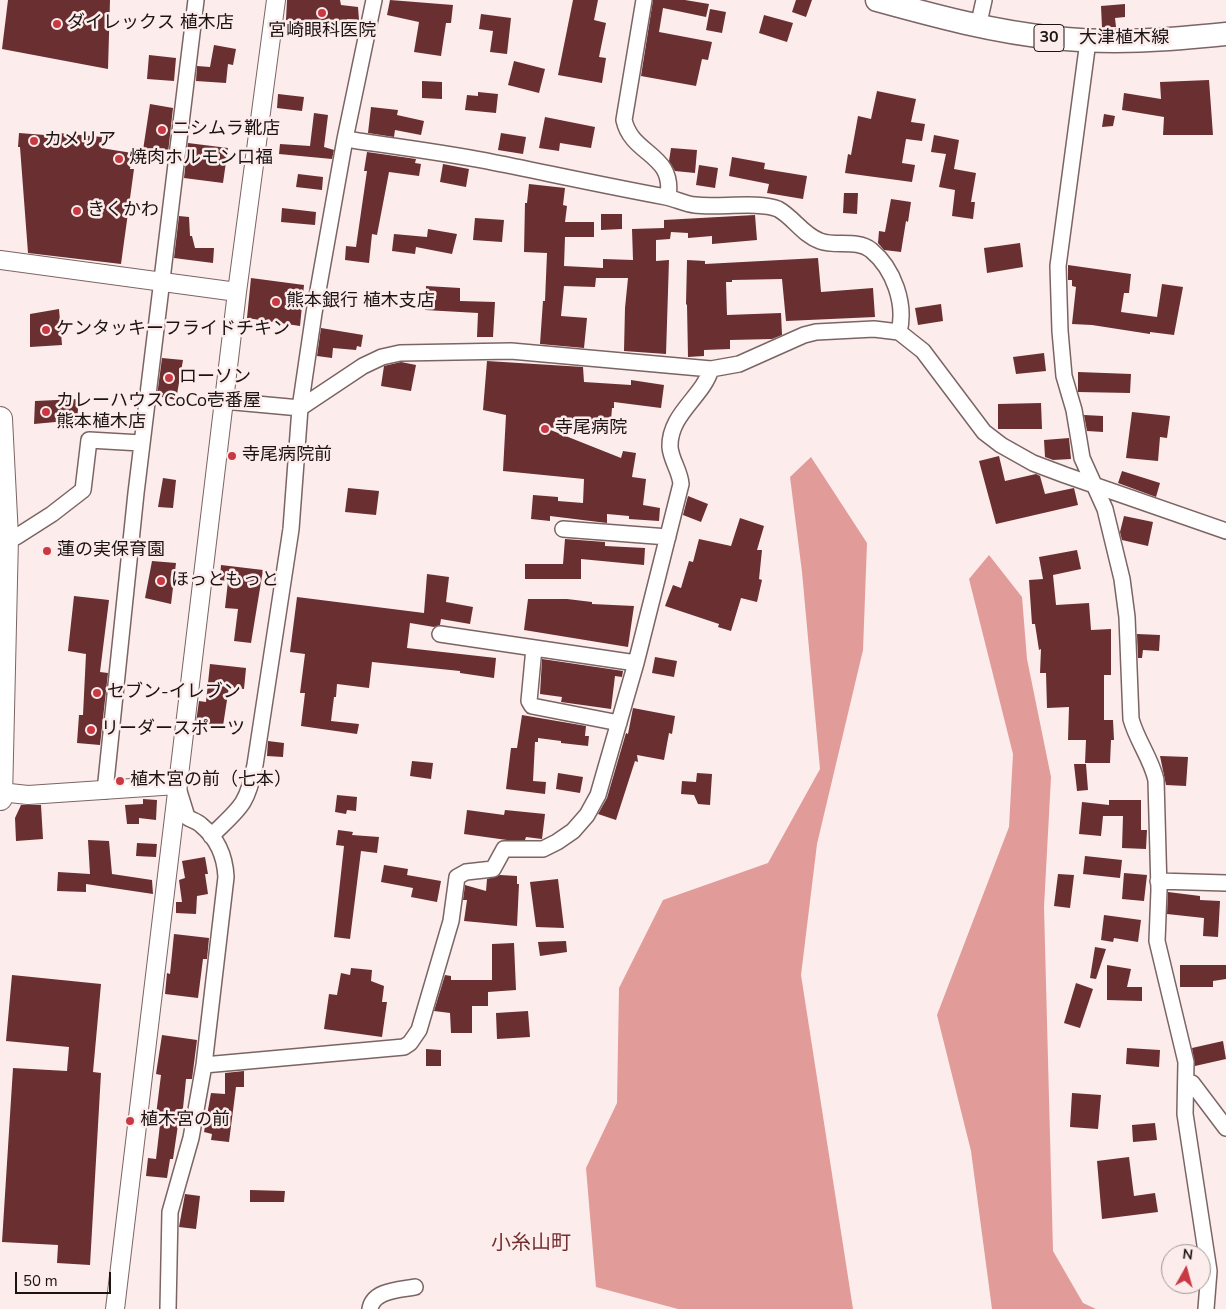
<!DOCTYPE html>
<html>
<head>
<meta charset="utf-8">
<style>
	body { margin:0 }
	#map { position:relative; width:1226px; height:1309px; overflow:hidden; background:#fceceb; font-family:"Nunito Sans",sans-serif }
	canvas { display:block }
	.north { position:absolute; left:1161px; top:1244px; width:50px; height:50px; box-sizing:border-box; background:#fceceb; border:1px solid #a29595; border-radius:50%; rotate:7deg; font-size:14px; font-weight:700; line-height:20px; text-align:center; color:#1c1313 }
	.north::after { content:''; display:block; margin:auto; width:18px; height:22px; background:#c93944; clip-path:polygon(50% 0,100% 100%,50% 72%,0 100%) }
	.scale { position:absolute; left:15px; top:1272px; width:96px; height:22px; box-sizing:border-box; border:2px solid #1c1313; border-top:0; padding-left:6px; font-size:15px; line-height:18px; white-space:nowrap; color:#1c1313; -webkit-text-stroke:4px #fceceb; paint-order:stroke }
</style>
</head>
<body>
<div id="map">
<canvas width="1226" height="1309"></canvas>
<div class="north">N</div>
<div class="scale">50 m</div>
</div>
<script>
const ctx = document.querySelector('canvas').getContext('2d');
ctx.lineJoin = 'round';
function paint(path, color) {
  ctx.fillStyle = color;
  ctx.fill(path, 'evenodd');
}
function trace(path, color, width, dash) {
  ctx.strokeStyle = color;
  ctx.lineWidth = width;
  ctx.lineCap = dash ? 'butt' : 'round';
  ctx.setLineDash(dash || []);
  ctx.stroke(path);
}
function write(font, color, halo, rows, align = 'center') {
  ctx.font = font + ' "Nunito Sans","Noto Sans JP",sans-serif';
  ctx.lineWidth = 5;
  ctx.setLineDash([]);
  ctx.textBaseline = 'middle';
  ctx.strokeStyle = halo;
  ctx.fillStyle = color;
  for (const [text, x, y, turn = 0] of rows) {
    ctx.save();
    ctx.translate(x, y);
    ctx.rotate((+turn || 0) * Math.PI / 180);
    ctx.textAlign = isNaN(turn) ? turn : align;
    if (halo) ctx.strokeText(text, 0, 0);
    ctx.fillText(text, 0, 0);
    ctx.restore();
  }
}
paint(new Path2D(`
	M811,457L867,543L863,650L817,844L801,975L853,1309H678L596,1287L586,1168L617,1103L619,988L663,900L768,863L820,769L802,572L790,477Z
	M989,555L1022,597L1027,659L1051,777L1044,907L1053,1251L1083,1303L1096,1309H992L971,1151L937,1015L1009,827L1013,754L969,579Z`), '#e19b99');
paint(new Path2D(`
	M8,0H110L108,69L2,49Z
	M287,0H340L341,5L358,7L359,20L347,19L350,27L286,20Z
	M390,0L453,5L451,23H446L441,56L414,52L419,22L387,15Z
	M573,0H598L594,20L606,23L599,57L606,58L602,83L558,75Z
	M653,0H685L709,4L706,17L663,8L659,32L712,42L708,60L702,59L696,86L641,76Z
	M796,0H812L806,17L792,12Z
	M1125,4V17L1115,18L1116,27L1102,28L1101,6Z
	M710,9L726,12L722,33L706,30Z
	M481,14L511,18L507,54L490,52L493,31L479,29Z
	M764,15L793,23L787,42L759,33Z
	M214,45L236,49L233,65L228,64L226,83L196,81L197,66L210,67Z
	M149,55L176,58L174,81L147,79Z
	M514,61L545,69L539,93L508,85Z
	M1209,80L1213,135H1163L1164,117L1122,110L1124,93L1161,99L1160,82Z
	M422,81L442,82V99L422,98Z
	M877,91L916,99L911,122L925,124L922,141L906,139L902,163L915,165L912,182L845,173L848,154L851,155L858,116L871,119Z
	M478,92L498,94L496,113L465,110L467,95L478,96Z
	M278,94L304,97L302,111L277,108Z
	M150,104L173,108L168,153L143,150Z
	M371,107L398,110L397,115L424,121L421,135L395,130L394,137L368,133Z
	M314,113L328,115L324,147L334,150L332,159L279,154L280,144L310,146Z
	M1104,114L1115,116L1113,126L1102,127Z
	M545,117L595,127L591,148L560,143L559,151L539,148Z
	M19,133L58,136V133L102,137L101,148L132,153L130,169H134L121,264L28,253L20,147H18Z
	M501,133L526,137L523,154L498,150Z
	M934,135L959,140L954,169L976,173L971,202H975L973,219L952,216L955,190L939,187L946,154L931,152Z
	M188,143L228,148L223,183L184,178Z
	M671,148L697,150L695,173L675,171L669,161Z
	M367,152L416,159L415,163L421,164L419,176L389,172L377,235L372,234L369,263L345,260L346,246L356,247L367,171H364Z
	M732,157L765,163L764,169L807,176L803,199L767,193L769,184L729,176Z
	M443,164L469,169L466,187L440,182Z
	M699,165L718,168L715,188L696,185Z
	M298,174L323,177L322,190L296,187Z
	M529,184L565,188L563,205L567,206L565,222H594V237H565L564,266L603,268V259L633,260L632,229L664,228V220L755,215L757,240L712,244V236L688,238V233L671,232L670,239L656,240V261L669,260L666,354L624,351L625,308L628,278H596L595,287L564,286L561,316L587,318L584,348L540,344L543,301H545L547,253L524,252L525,203H527Z
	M844,193H858L857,214L843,213Z
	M891,199L911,202L908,222L906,221L901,252L884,250L878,243L879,231L885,232Z
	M282,208L316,212L315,225L281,222Z
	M601,214H622V229L601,230Z
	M179,216L189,217L190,236H192L195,248H214L213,263L174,258Z
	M475,218L504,220L502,242L473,240Z
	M428,229L457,234L452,254L416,247L415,254L392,251L394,234L427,237Z
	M1020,243L1023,267L987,273L984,248Z
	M818,258L821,292L873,288L875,317L786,321L782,279L732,280V282H726L727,315L781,313L782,335L772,339L730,340V349L704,350V356L688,357L687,305L686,304L687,260L705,261V264Z
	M1068,265L1131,274L1129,293H1124L1121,312L1157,317L1162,284L1183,287L1174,335L1150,332V334L1092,325L1072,324L1076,287L1072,286V280H1068Z
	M251,278L304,285L300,326L247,318Z
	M426,286L460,288V301L495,302L493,337H477L478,313L425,310Z
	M941,304L943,321L918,325L915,308Z
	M59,309L62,345L30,347V314Z
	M321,328L363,335L361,347L357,346L356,350L333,348L332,358L317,356Z
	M1044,353L1046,371L1016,374L1013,357Z
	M162,358L183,360L176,400L157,396Z
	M487,361L583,367L584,382L631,385V380L664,385L661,408L614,402V408H612L610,432L543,427L621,458L623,451L636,453L632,477L646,479L643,505L660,508L659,521L629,519V516L607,514V523L550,516V521L531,519L533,495L558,497V501L583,503L584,479L503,471L506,415L483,410Z
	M401,362L416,365L411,391L381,386L384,366Z
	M1078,372L1131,374L1130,393L1078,392Z
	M79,399L77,420L34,424L35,401Z
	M1041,403L1042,429H998V404Z
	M1132,412L1170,416L1167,438L1160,437L1158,461L1126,458Z
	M1084,415L1103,416V432L1087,431Z
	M1069,438L1071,459L1053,460L1045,457L1044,440Z
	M999,456L1005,481L1036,474L1040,476L1045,494L1074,488L1078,505L996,524L979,461Z
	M1122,471L1160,483L1156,497L1118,483Z
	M163,478L176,480L173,508L158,507Z
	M348,488L379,491L376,515L345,512Z
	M688,496L708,504L701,522L683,515Z
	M1124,516L1153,522L1148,546L1122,540L1120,532Z
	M740,518L764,526L757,550H762L759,579L762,580L757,602L741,598L731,631L718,627L719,624L665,606L673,585L681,588L689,561L693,562L699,539L731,546Z
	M565,539L605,542V546L645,548L644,565L581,559V579H525V564H563Z
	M1077,550L1081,569L1053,575L1056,605L1089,603L1091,630L1111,629V675H1104V720H1113L1114,740H1111L1110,763H1085L1086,740H1068L1069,707L1047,708L1046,673H1040L1041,649L1039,650L1035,624H1032L1029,580L1043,579L1039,557Z
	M152,561L176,563L171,604L145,598Z
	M221,565L263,570L251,643L234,641L238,609L225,608L228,581L220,580Z
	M427,574L449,577L446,602L473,607L470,624L441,619L440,625L434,627L410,623L407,648L496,658L494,678L460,673V671L372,662L369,688L337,684L336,697H334L331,721L359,724L357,734L301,726L305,693H300L305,654L290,652L297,597L424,613Z
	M74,596L109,600L100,672L108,673L100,745L77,743L79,715H83L86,654L68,651Z
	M528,599H567L592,602V604L634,606L628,647L524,630Z
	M1137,634L1160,635L1159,651L1143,650L1142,658H1138Z
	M655,657L677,661L674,677L652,673Z
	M542,659L623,671L622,677L615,676L611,709L561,702L562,697L540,694Z
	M210,664L246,668L244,689L229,687L223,726L196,722L199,701L206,702Z
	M633,708L675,716L672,734L669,733L664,760L637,755L638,762L635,761L616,820L598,814L607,798L626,733L628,734Z
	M522,715L586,726L585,736H589L588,746L561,743V741L538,738V742H535L533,781L546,782L545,794L506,789L511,748H517Z
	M268,741L284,743L283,757L267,756Z
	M1160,756L1188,757L1186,786L1166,785Z
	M412,761L433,763L431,779L410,776Z
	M1074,764H1086L1088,790L1077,791Z
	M558,773L583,777L580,793L556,789Z
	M697,773L712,774L710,805L698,804L694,795L681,794L682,781L696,782Z
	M337,795L357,797L356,811L347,810L346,814L335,812Z
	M143,799L157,800L156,820L139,818V824H127L125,805L143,804Z
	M1109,800H1141V830H1147L1146,849L1122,848L1123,816H1103L1101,836L1079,834L1082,802L1109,805Z
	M21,805H41L43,839L16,841L15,818Z
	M467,810L504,815L505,810L545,814L542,839L526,837L525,840H507L464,834Z
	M338,830L353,832L352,835L379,837L377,853L361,851L350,939L334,937L344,846L336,845Z
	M88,840L109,841L112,874L152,880L153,894L86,884V892L57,891L58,872L90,874Z
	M137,843L157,844L156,857L136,856Z
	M1085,856L1122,860L1120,878L1083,874Z
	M205,857L208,874H205L208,894L197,896L196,914L176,913V902H182L179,880L185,878L182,861Z
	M384,865L408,869L407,875L441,881L437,902L411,897L413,888L381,882Z
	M1124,873L1147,875L1144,901L1122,899Z
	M1058,874L1074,875L1070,908L1054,906Z
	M500,875L517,876V884H519L517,926L464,921L467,900H463L465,885L486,891L487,879Z
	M558,879L564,928L536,927L530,882Z
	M1168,892L1200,896V900L1220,901L1218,937L1203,936L1204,918L1167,914Z
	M1104,915L1141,920L1138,942L1114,938L1113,942L1101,940Z
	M174,934L209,938L207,959H203L198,998L165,994L167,973L170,974Z
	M566,941L567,952L540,956L538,942Z
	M514,943L516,990L488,992V1006H472V1033H451L450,1013L434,1011L445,975L451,976V980H492V944Z
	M1095,947L1106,949L1096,979L1090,978Z
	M1107,965L1131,969L1127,987H1142V1001L1107,1000Z
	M1180,965H1226V979L1213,981V987H1180Z
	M351,968L372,970L371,981L384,986L382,1002H387L382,1037L324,1029L329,994L337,995L341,973L350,975Z
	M12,975L101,984L93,1072L101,1073L90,1265L57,1263L58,1245L2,1242L13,1068L67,1071L69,1047L6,1041Z
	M1076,983L1093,989L1080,1028L1064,1023Z
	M528,1011L530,1037L497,1039L496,1013Z
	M162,1035L197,1040L192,1079H186L182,1118H179L173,1159H170L167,1178L146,1176L148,1158L156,1159L161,1116L156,1115L161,1075L156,1074Z
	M1223,1041L1226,1059L1195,1066L1192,1048Z
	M1127,1048L1160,1050L1159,1067L1126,1064Z
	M426,1049L441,1050V1066H426Z
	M244,1071V1087H236L229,1142L211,1140L212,1134L204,1132L211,1093L225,1094V1073Z
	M1072,1093L1101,1095L1098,1129L1070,1127Z
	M1155,1123L1157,1140L1133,1142L1132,1125Z
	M1129,1157L1134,1196L1155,1193L1158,1212L1102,1219L1097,1161Z
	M250,1190L285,1191L284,1202H250Z
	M185,1194L200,1196L196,1229L179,1227Z`), '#6a2f30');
const minor = new Path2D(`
	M644,0L624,120C632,156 675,153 668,197
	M978,27L984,0
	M1084,40L1088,41L1058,266L1060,331L1064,376L1074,410L1082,458L1105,509L1122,579L1127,617L1131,719C1137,741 1151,758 1156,780L1159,890L1157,941L1186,1062L1185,1114L1209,1271L1206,1309
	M345,139C393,146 440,152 487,161C547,173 606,186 666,197C676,199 685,204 695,205C717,208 759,201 778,209C793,217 803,235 820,241C835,247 857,239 871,250C894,269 906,304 899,332
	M224,401L300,408L363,366L382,357L400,353L511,351L711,369L739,364L804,335L816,332L874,329L899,332L923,351L984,432L1001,445L1033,463L1065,475L1226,531
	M563,529L668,537
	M0,537H16L52,514L83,490L89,440L141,443
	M440,634L636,663
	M534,648L529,701L532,706L619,723
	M105,791L136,493L196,0
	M211,836C240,808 247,806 255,765L291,529L300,408L314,313L345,139L374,0
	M1158,881L1226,883
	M204,1065L404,1047L410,1043L419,1030L451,921L457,877L466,872L493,869L504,849H543L557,842L573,831L587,815L598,795L636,663L681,484C680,471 671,460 670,447C669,414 703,397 711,369
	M1186,1081L1192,1083L1226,1128
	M168,1309L170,1212L191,1138L204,1065L226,877C225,857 217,838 201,825C197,821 191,820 187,817L178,788
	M370,1309C373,1290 400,1290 415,1287`);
const tertiary = new Path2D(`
	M0,260L237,292
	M0,792L28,795L177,785
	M115,1309L237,292L276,0`);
const primary = new Path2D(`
	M877,0C935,16 994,32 1055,38C1112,44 1169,40 1226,34`);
const trunk = new Path2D(`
	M0,419L6,537L0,798`);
trace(minor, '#7b6564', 18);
trace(tertiary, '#7b6564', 20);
trace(primary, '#7b6564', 25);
trace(trunk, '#7b6564', 26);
trace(minor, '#fff', 15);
trace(tertiary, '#fff', 18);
trace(primary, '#fff', 22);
trace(trunk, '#fff', 24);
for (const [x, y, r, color] of [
	[322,13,5,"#c93944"],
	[57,24,5,"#c93944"],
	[162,130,5,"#c93944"],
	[34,141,5,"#c93944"],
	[119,159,5,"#c93944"],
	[77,211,5,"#c93944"],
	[276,302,5,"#c93944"],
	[46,330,5,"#c93944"],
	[169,378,5,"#c93944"],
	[46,412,5,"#c93944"],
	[545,429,5,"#c93944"],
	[232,456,5,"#c93944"],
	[47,551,5,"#c93944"],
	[161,581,5,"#c93944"],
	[97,693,5,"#c93944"],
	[91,730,5,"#c93944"],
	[120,781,5,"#c93944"],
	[130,1121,5,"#c93944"]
]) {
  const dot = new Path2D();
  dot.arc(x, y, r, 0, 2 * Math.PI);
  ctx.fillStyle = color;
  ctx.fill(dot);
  trace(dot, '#fceceb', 2);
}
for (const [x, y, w] of [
	[1049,38,30]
]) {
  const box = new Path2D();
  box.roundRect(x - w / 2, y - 13.5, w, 27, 4);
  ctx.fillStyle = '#fceceb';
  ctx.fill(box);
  trace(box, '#1c1313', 1);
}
write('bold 16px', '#1c1313', null, [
	["30",1049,38]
]);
write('18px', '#1c1313', '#fceceb', [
	["ダイレックス 植木店",67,24],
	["宮崎眼科医院",322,32,"center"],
	["ニシムラ靴店",172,130],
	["カメリア",44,141],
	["焼肉ホルモン口福",129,159],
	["きくかわ",87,211],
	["熊本銀行 植木支店",286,302],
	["ケンタッキーフライドチキン",56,330],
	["ローソン",179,378],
	["カレーハウスCoCo壱番屋",56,402],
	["熊本植木店",56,423],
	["寺尾病院",555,429],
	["寺尾病院前",242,456],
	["蓮の実保育園",57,551],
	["ほっともっと",171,581],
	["セブン-イレブン",107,693],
	["リーダースポーツ",101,730],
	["植木宮の前（七本）",130,781],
	["植木宮の前",140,1121]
], 'left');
write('18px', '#1c1313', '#fceceb', [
	["大津植木線",1124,39]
]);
write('20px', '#752e30', '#fceceb', [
	["小糸山町",531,1244]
]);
</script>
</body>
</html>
